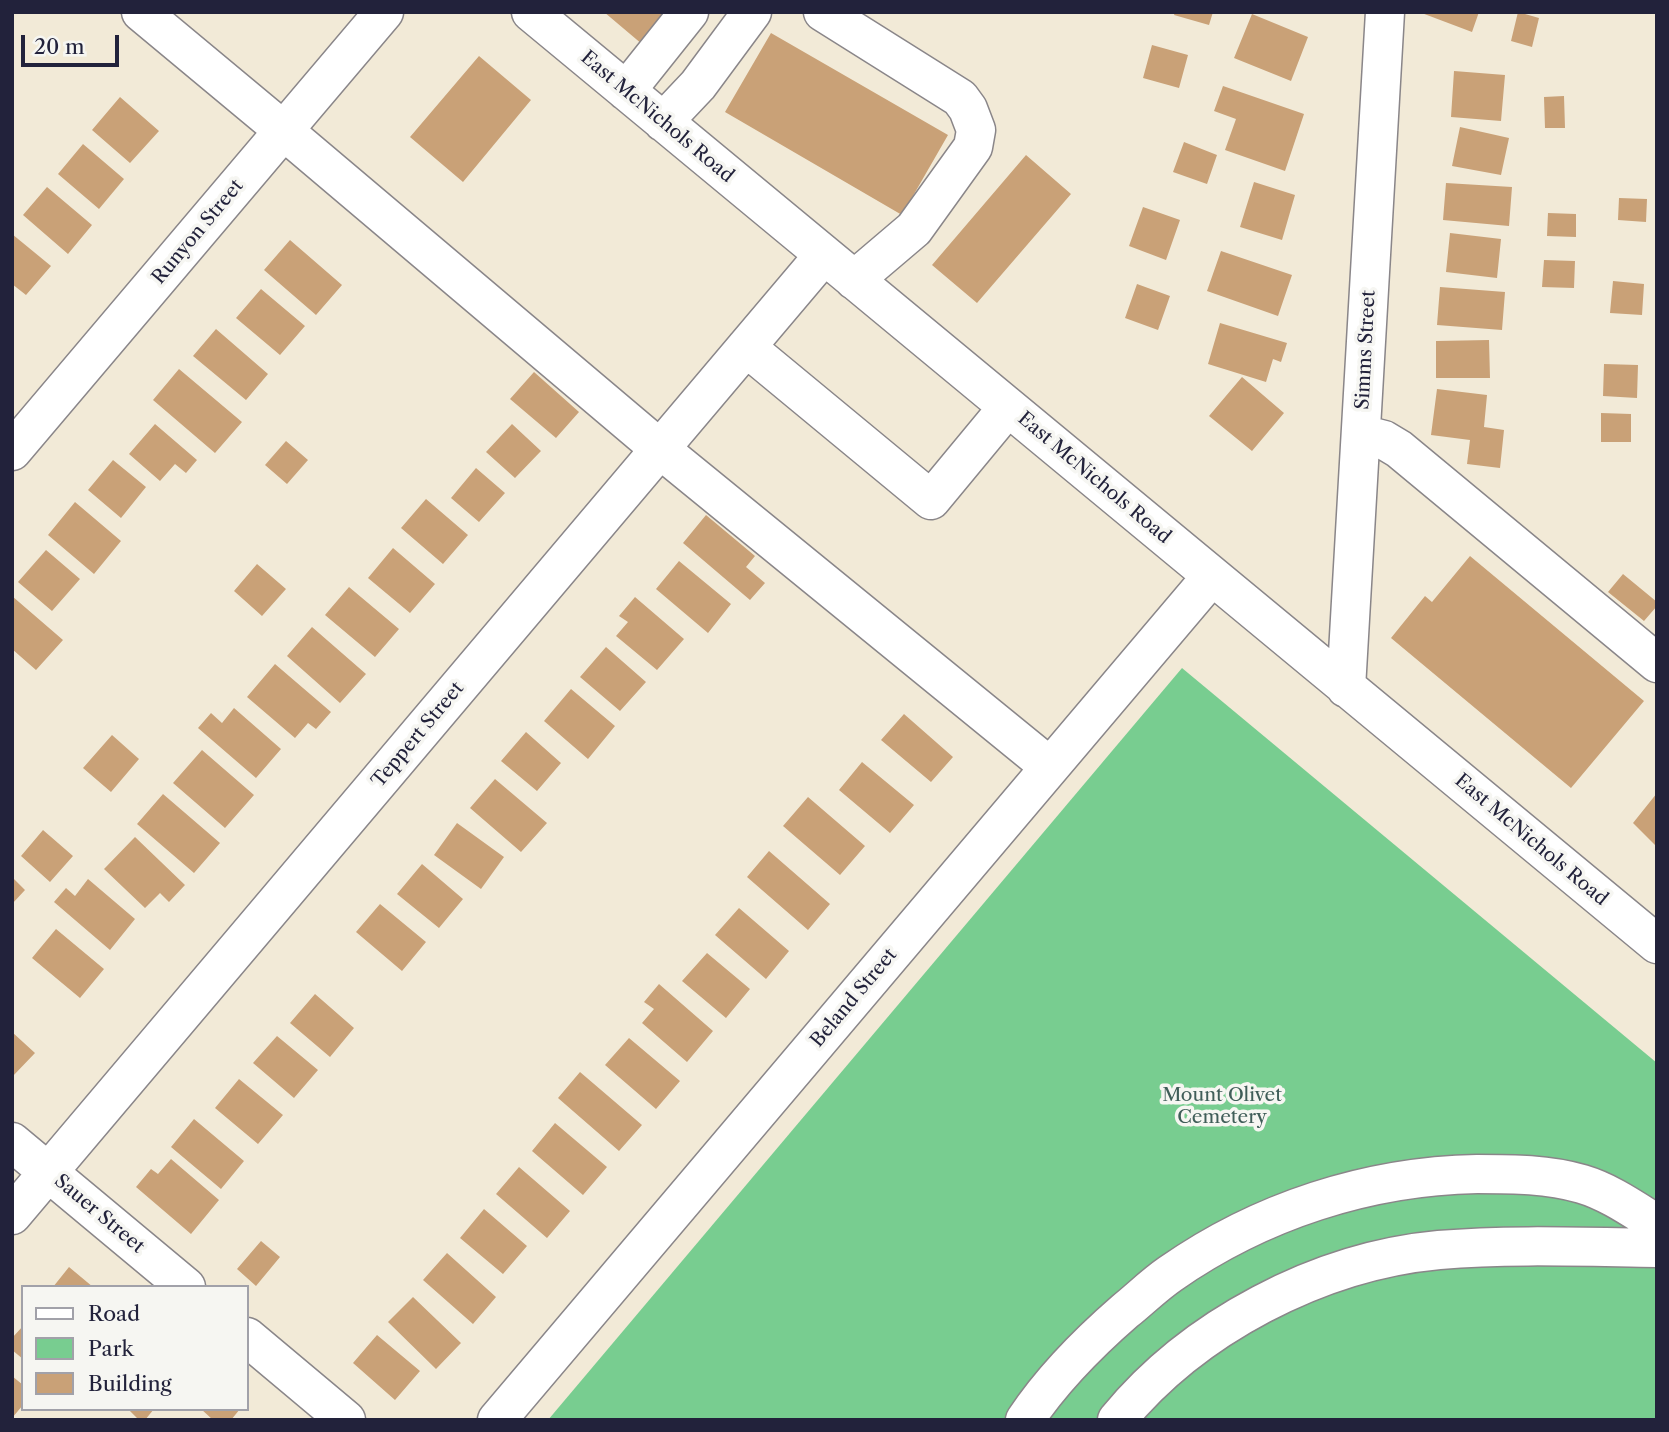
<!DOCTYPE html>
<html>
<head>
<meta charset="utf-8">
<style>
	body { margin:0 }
	#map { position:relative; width:1669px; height:1432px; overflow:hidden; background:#f2ead7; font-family:"Libre Caslon Text",serif }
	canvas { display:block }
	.frame { position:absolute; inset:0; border:14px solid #22223b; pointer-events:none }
	.legend { position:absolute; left:21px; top:1285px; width:228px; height:126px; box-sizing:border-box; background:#f6f6f2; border:2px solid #a1a1a9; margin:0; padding:9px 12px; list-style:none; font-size:21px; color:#22223b }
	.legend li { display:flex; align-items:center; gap:14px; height:35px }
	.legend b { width:35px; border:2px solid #a1a1a9 }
	.scale { position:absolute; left:21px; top:35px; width:98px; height:32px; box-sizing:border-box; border:4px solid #22223b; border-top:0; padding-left:9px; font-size:21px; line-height:24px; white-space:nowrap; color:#22223b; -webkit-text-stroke:5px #f6f6f2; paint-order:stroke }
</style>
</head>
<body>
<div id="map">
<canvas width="1669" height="1432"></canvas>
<div class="frame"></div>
<ul class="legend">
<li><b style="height:9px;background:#fff"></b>Road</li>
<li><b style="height:19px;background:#78cd90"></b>Park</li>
<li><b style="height:19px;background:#c9a177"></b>Building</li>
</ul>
<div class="scale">20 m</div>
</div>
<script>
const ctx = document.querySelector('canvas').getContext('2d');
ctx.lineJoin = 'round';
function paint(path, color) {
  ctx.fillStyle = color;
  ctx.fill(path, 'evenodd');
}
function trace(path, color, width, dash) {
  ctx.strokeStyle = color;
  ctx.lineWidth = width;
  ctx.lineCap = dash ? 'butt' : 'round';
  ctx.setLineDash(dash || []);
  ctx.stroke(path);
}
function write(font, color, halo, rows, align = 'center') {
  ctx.font = font + ' "Libre Caslon Text",serif';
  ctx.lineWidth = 7;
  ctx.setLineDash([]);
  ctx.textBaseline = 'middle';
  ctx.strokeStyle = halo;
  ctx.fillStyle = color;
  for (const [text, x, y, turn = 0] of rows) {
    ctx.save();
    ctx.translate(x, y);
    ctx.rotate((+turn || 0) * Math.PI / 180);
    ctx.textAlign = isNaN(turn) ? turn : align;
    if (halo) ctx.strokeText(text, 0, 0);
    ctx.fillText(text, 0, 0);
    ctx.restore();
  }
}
paint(new Path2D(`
	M1182,668L1657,1063V1420H548Z`), '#78cd90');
paint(new Path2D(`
	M604,12H681L649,50Z
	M1175,12H1213L1209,25L1174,15Z
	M1419,12H1479L1472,32Z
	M1518,12L1539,18L1532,47L1511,41Z
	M1252,14L1308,37L1291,81L1234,58Z
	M771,33L948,135L902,215L725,112Z
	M1152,45L1188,55L1179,88L1143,78Z
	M479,56L531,100L463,182L410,137Z
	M1454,71L1505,75L1501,121L1451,117Z
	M1223,86L1304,114L1285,171L1225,150L1236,119L1214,111Z
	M1564,96L1565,128H1545L1544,97Z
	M120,97L159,131L130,163L92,130Z
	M1460,127L1509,138L1501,175L1452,166Z
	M1184,142L1217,155L1207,184L1173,172Z
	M83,144L124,179L99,209L58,174Z
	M1026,155L1071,194L977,303L932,265Z
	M1254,182L1295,195L1282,240L1240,227Z
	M1446,183L1512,187L1509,226L1443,220Z
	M47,187L92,225L68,254L23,215Z
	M1619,198L1647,199L1646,222L1618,220Z
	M1143,207L1180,220L1166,260L1129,246Z
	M1548,213L1576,214V237L1547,236Z
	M1450,233L1501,239L1497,278L1446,272Z
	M12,234L51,266L26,295L12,284Z
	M290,240L342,285L316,315L264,270Z
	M1221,251L1292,275L1278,316L1207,291Z
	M1544,260L1575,261L1574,288L1542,287Z
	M1613,281L1644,284L1642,315L1610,313Z
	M1137,284L1170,296L1158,330L1125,318Z
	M1440,287L1505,292L1502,330L1437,325Z
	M261,289L305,326L280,355L236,318Z
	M1220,323L1287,343L1281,362L1273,359L1266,382L1208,364Z
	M216,329L268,374L246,400L193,356Z
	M1489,340L1490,378H1436V341Z
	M1604,364L1638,365L1637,398L1603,396Z
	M179,369L242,422L215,453L153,400Z
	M534,372L579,412L556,438L510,399Z
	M1242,377L1284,413L1252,451L1209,416Z
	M1437,389L1487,395L1484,427L1504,430L1500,468L1467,464L1470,440L1431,435Z
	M1601,413L1631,414V442H1601Z
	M155,424L197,460L186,473L175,464L160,481L129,454Z
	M512,424L541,451L515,478L486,452Z
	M286,441L308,460L287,484L265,465Z
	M113,460L146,487L121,518L88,490Z
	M476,468L505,493L479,522L451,498Z
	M426,499L468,535L443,564L401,528Z
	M75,502L121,541L94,574L48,535Z
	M706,515L755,556L746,567L765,583L750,600L683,543Z
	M393,548L435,584L410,613L368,578Z
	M46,550L80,579L52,611L18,582Z
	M1470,556L1644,701L1571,788L1391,638L1425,596L1432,602Z
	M679,561L731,604L708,633L656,589Z
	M257,564L286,589L262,616L234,591Z
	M1623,574L1657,602V606L1644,621L1608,592Z
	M349,587L399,629L375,657L325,615Z
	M12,596L63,640L36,670L12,649Z
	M635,597L684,639L657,670L616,636L628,622L619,616Z
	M312,627L366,674L340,703L287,656Z
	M606,647L646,682L620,711L580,677Z
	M275,664L331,712L316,729L308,723L295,738L247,697Z
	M571,689L615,726L588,759L544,721Z
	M234,708L281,749L256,778L198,728L211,713L222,723Z
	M904,714L953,757L931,782L881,740Z
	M526,732L561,763L537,791L501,761Z
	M112,735L139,759L111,792L83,768Z
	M202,750L254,795L225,828L173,783Z
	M862,762L914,805L890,833L839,790Z
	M495,779L547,823L521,852L470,808Z
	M1657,793V847L1633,823Z
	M163,794L220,843L194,873L137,824Z
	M808,797L865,846L840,875L783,826Z
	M457,823L504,857L481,889L434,855Z
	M43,830L73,856L50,882L21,856Z
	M135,837L185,885L169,902L160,893L145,908L104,869Z
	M769,851L830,904L808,930L747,877Z
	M422,864L463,899L439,928L397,894Z
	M12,877L25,890L12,904Z
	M88,879L135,919L110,950L54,902L66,888L75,896Z
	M380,904L426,942L402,971L356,932Z
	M739,908L789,951L766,979L715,935Z
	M56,929L104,969L80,998L32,958Z
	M707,953L750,989L726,1018L682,981Z
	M659,984L713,1031L687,1062L642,1023L654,1009L644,1002Z
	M315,994L354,1028L330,1057L290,1023Z
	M12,1032L35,1053L12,1077Z
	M277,1036L318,1070L294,1098L253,1063Z
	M629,1038L680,1081L656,1109L605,1065Z
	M580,1072L642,1125L619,1151L558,1098Z
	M239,1079L283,1115L258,1144L215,1108Z
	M194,1119L244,1161L221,1189L171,1147Z
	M555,1123L607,1167L583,1195L532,1151Z
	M171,1159L219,1200L191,1234L136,1187L151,1169L158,1174Z
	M519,1167L570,1211L547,1238L496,1194Z
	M484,1209L527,1246L503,1274L460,1238Z
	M261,1241L280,1257L256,1286L237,1269Z
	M447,1253L496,1297L473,1324L423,1280Z
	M69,1267L93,1287H53Z
	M413,1297L461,1343L436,1369L388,1322Z
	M23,1326V1359L12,1350V1338Z
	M377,1335L420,1371L395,1400L353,1363Z
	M12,1376L23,1385V1405L12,1418Z
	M128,1409H154L145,1420H139Z
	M201,1409H240L231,1420H213Z`), '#c9a177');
const minor = new Path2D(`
	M141,12L284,131L660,449L1050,767
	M531,12L1657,944
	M823,12L960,98L968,109L976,130L973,147L914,229L854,280
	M626,91L689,12
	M663,122L698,85L752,12
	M746,347L931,500L1008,407
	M1361,434L1384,440L1399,449L1657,663
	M12,451L384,12
	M1346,688L1385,12
	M12,1142L186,1287
	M12,1215L824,255
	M247,1337L346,1420
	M497,1420L1212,576
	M1025,1420C1053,1378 1087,1344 1125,1311C1140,1299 1154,1285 1170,1274C1260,1211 1368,1176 1477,1174C1513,1174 1548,1174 1582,1184C1609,1192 1633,1209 1657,1224
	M1117,1420C1193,1327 1319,1261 1439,1250C1511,1244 1585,1247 1657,1248`);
trace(minor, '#8a8689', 41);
trace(minor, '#fff', 38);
write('19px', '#22223b', '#f6f6f2', [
	["East McNichols Road",657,117,40],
	["Runyon Street",198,232,-50],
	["Simms Street",1366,350,-87],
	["East McNichols Road",1094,478,40],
	["Teppert Street",418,735,-50],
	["East McNichols Road",1531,840,40],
	["Beland Street",854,998,-50],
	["Sauer Street",99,1214,40]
]);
write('19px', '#405e59', '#f6f6f2', [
	["Mount Olivet",1222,1096],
	["Cemetery",1222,1118]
]);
</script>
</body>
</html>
